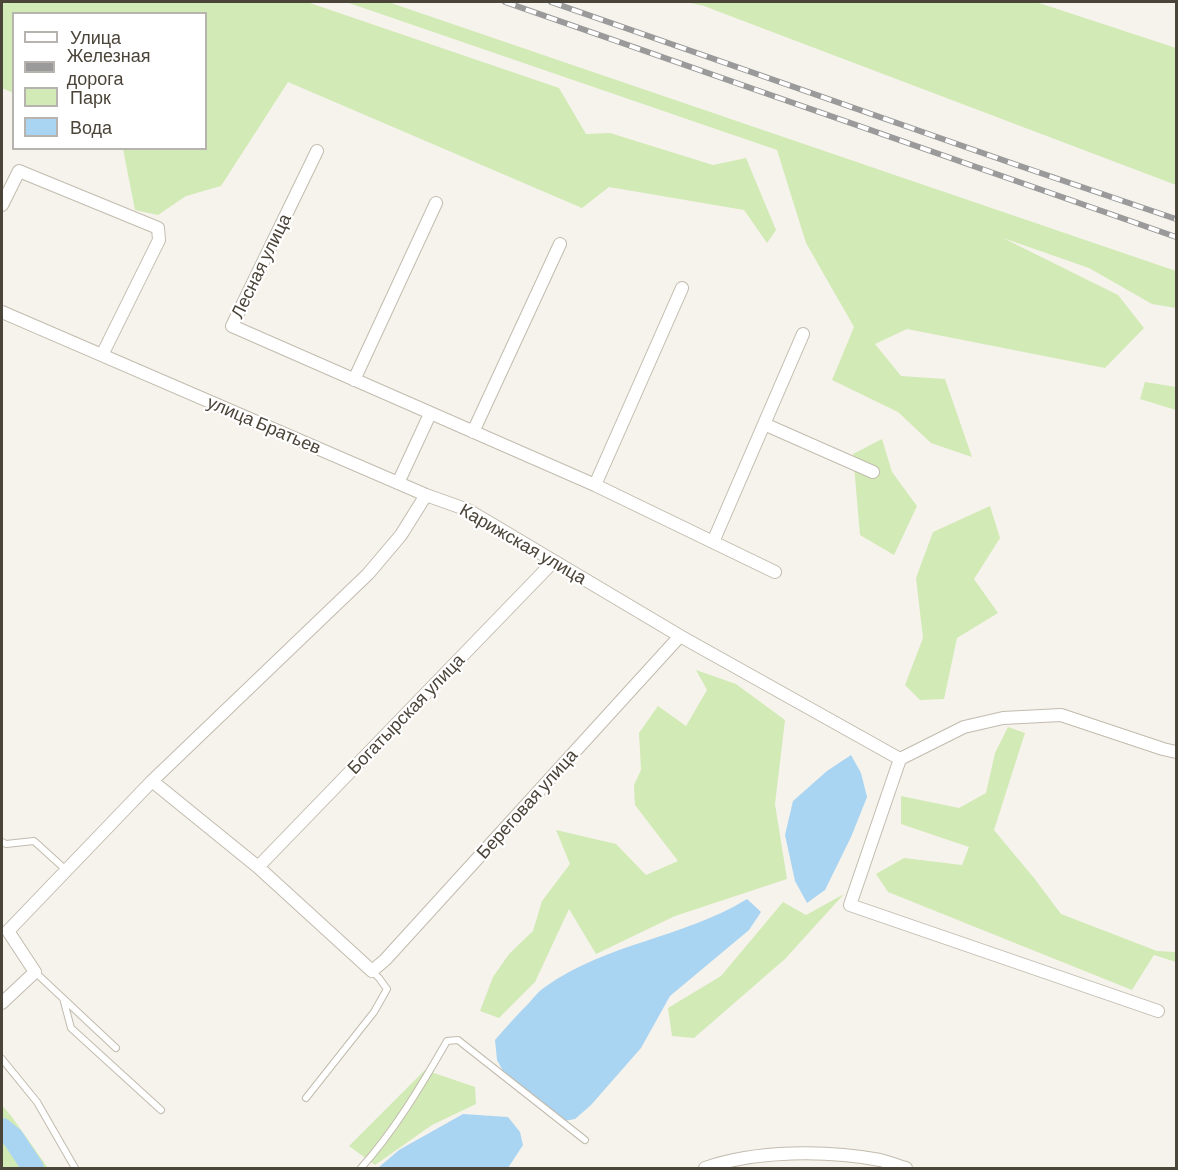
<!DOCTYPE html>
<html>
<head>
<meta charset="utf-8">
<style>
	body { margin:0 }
	#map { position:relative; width:1178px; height:1170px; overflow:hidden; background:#f6f3ec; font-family:Barlow,sans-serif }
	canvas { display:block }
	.frame { position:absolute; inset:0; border:3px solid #4b4439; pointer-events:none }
	.legend { position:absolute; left:12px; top:12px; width:195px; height:138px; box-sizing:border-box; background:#fff; border:2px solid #b7b4b0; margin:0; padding:8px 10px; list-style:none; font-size:18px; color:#4b4439 }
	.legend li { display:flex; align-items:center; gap:12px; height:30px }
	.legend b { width:30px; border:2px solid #b7b4b0 }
</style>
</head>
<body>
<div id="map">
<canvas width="1178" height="1170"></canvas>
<div class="frame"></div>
<ul class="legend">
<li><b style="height:8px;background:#fff"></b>Улица</li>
<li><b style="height:8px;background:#9a9a9a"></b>Железная дорога</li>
<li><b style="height:16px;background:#d2eab5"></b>Парк</li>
<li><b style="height:16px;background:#a9d4f2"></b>Вода</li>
</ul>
</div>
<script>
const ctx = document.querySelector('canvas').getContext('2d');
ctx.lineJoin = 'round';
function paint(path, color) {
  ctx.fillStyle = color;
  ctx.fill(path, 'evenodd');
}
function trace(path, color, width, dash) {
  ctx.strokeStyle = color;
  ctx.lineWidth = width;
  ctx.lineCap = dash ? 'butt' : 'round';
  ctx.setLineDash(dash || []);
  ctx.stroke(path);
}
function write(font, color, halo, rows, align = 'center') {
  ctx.font = font + ' Barlow,sans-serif';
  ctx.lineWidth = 4.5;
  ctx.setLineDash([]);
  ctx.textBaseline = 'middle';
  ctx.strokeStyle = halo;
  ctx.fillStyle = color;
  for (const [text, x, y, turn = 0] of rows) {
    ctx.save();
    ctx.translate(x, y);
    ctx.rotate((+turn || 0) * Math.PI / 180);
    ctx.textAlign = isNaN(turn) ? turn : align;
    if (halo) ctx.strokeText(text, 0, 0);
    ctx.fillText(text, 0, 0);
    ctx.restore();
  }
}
paint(new Path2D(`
	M2,2H307L559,88L586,134L610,133L713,165L746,158L776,230L767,243L744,210L609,187L582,208L288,82L221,186L186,196L158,215L135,210L123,149L206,148V14H14L13,93L2,88Z
	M346,2H388L1176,271V308L1152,304L1089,268L1003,238L1118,295L1144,328L1105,368L907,329L875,344L901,376L945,379L972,457L931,443L898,412L832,380L854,327L806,243L777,150Z
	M686,2H1036L1176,48V185L804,44L704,6Z
	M1145,382L1176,387V410L1140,399Z
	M882,439L892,472L917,506L894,555L860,535L853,454Z
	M990,506L1000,538L974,579L998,613L957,638L944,699L920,700L905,685L923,638L916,578L933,532Z
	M696,670L736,684L785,720L775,804L787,879L675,916L596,954L569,909L535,982L499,1018L480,1011L493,977L509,954L533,931L542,901L570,864L556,830L616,844L646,875L678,861L635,805L634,785L641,770L639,733L658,706L686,726L707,690Z
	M1008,727L1025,733L994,830L1034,878L1061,914L1157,951L1176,952V962L1154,955L1132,990L888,892L876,874L904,858L962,865L969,847L901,824V796L959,808L986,793L995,753Z
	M844,894L785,959L694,1038L672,1036L668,1008L721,976L783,902L806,915Z
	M425,1070L475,1087L476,1104L432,1125L375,1165L349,1146Z
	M2,1105L12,1117L48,1168H2Z`), '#d2eab5');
paint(new Path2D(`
	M851,755L861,773L867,797L851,837L825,890L807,903L795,881L785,835L793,801L827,771Z
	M747,899L761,912L749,930L670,996L641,1048L591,1105L575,1119L564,1121L508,1080L497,1060L495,1040C506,1027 517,1015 529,1003C534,997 539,991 545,987C606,943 684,938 747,899Z
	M463,1114L508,1117L520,1132L523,1145L508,1168H378L399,1150Z`), '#a9d4f2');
trace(new Path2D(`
	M2,1129L13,1138L33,1168`), '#a9d4f2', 22);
const service = new Path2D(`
	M2,842L6,844L34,841L66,870
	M35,972L116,1048
	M63,998L71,1028L161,1110
	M2,1059L37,1102L75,1168
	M306,1098L374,1012L387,989L379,978L372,971
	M361,1168C395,1130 421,1086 447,1041L458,1040L585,1140`);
const minor = new Path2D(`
	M317,151L232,326L595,485L775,572
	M2,205L19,171L158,228L159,240L102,355
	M2,312L426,495
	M354,380L436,203
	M764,424L873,472
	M473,432L560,244
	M398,483L430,414
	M595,485L682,288
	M713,542L803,334
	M152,781L258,867L372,971L385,960L680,636
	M258,867L554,561
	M2,1003L35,972L8,931L152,781L368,574L401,535L426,495L468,510L680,636L900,759
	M1158,1011L850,905L900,759L964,727L1003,718L1061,715L1163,749L1176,752
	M705,1168C756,1150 827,1150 880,1160C889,1162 898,1166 906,1168`);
trace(service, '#c2bbae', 8);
trace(minor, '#c2bbae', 14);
trace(service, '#fff', 6);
trace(minor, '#fff', 12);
const rail = new Path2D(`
	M505,2L1176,237
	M551,2L1017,165L1176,219`);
trace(rail, '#9a9a9a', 6);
trace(rail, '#fff', 4, [11]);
write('18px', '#4b4439', '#fff', [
	["Лесная улица",261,266,-64],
	["улица Братьев",264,425,23],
	["Карижская улица",523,544,30],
	["Богатырская улица",406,714,-46],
	["Береговая улица",527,804,-48]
]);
</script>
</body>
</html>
